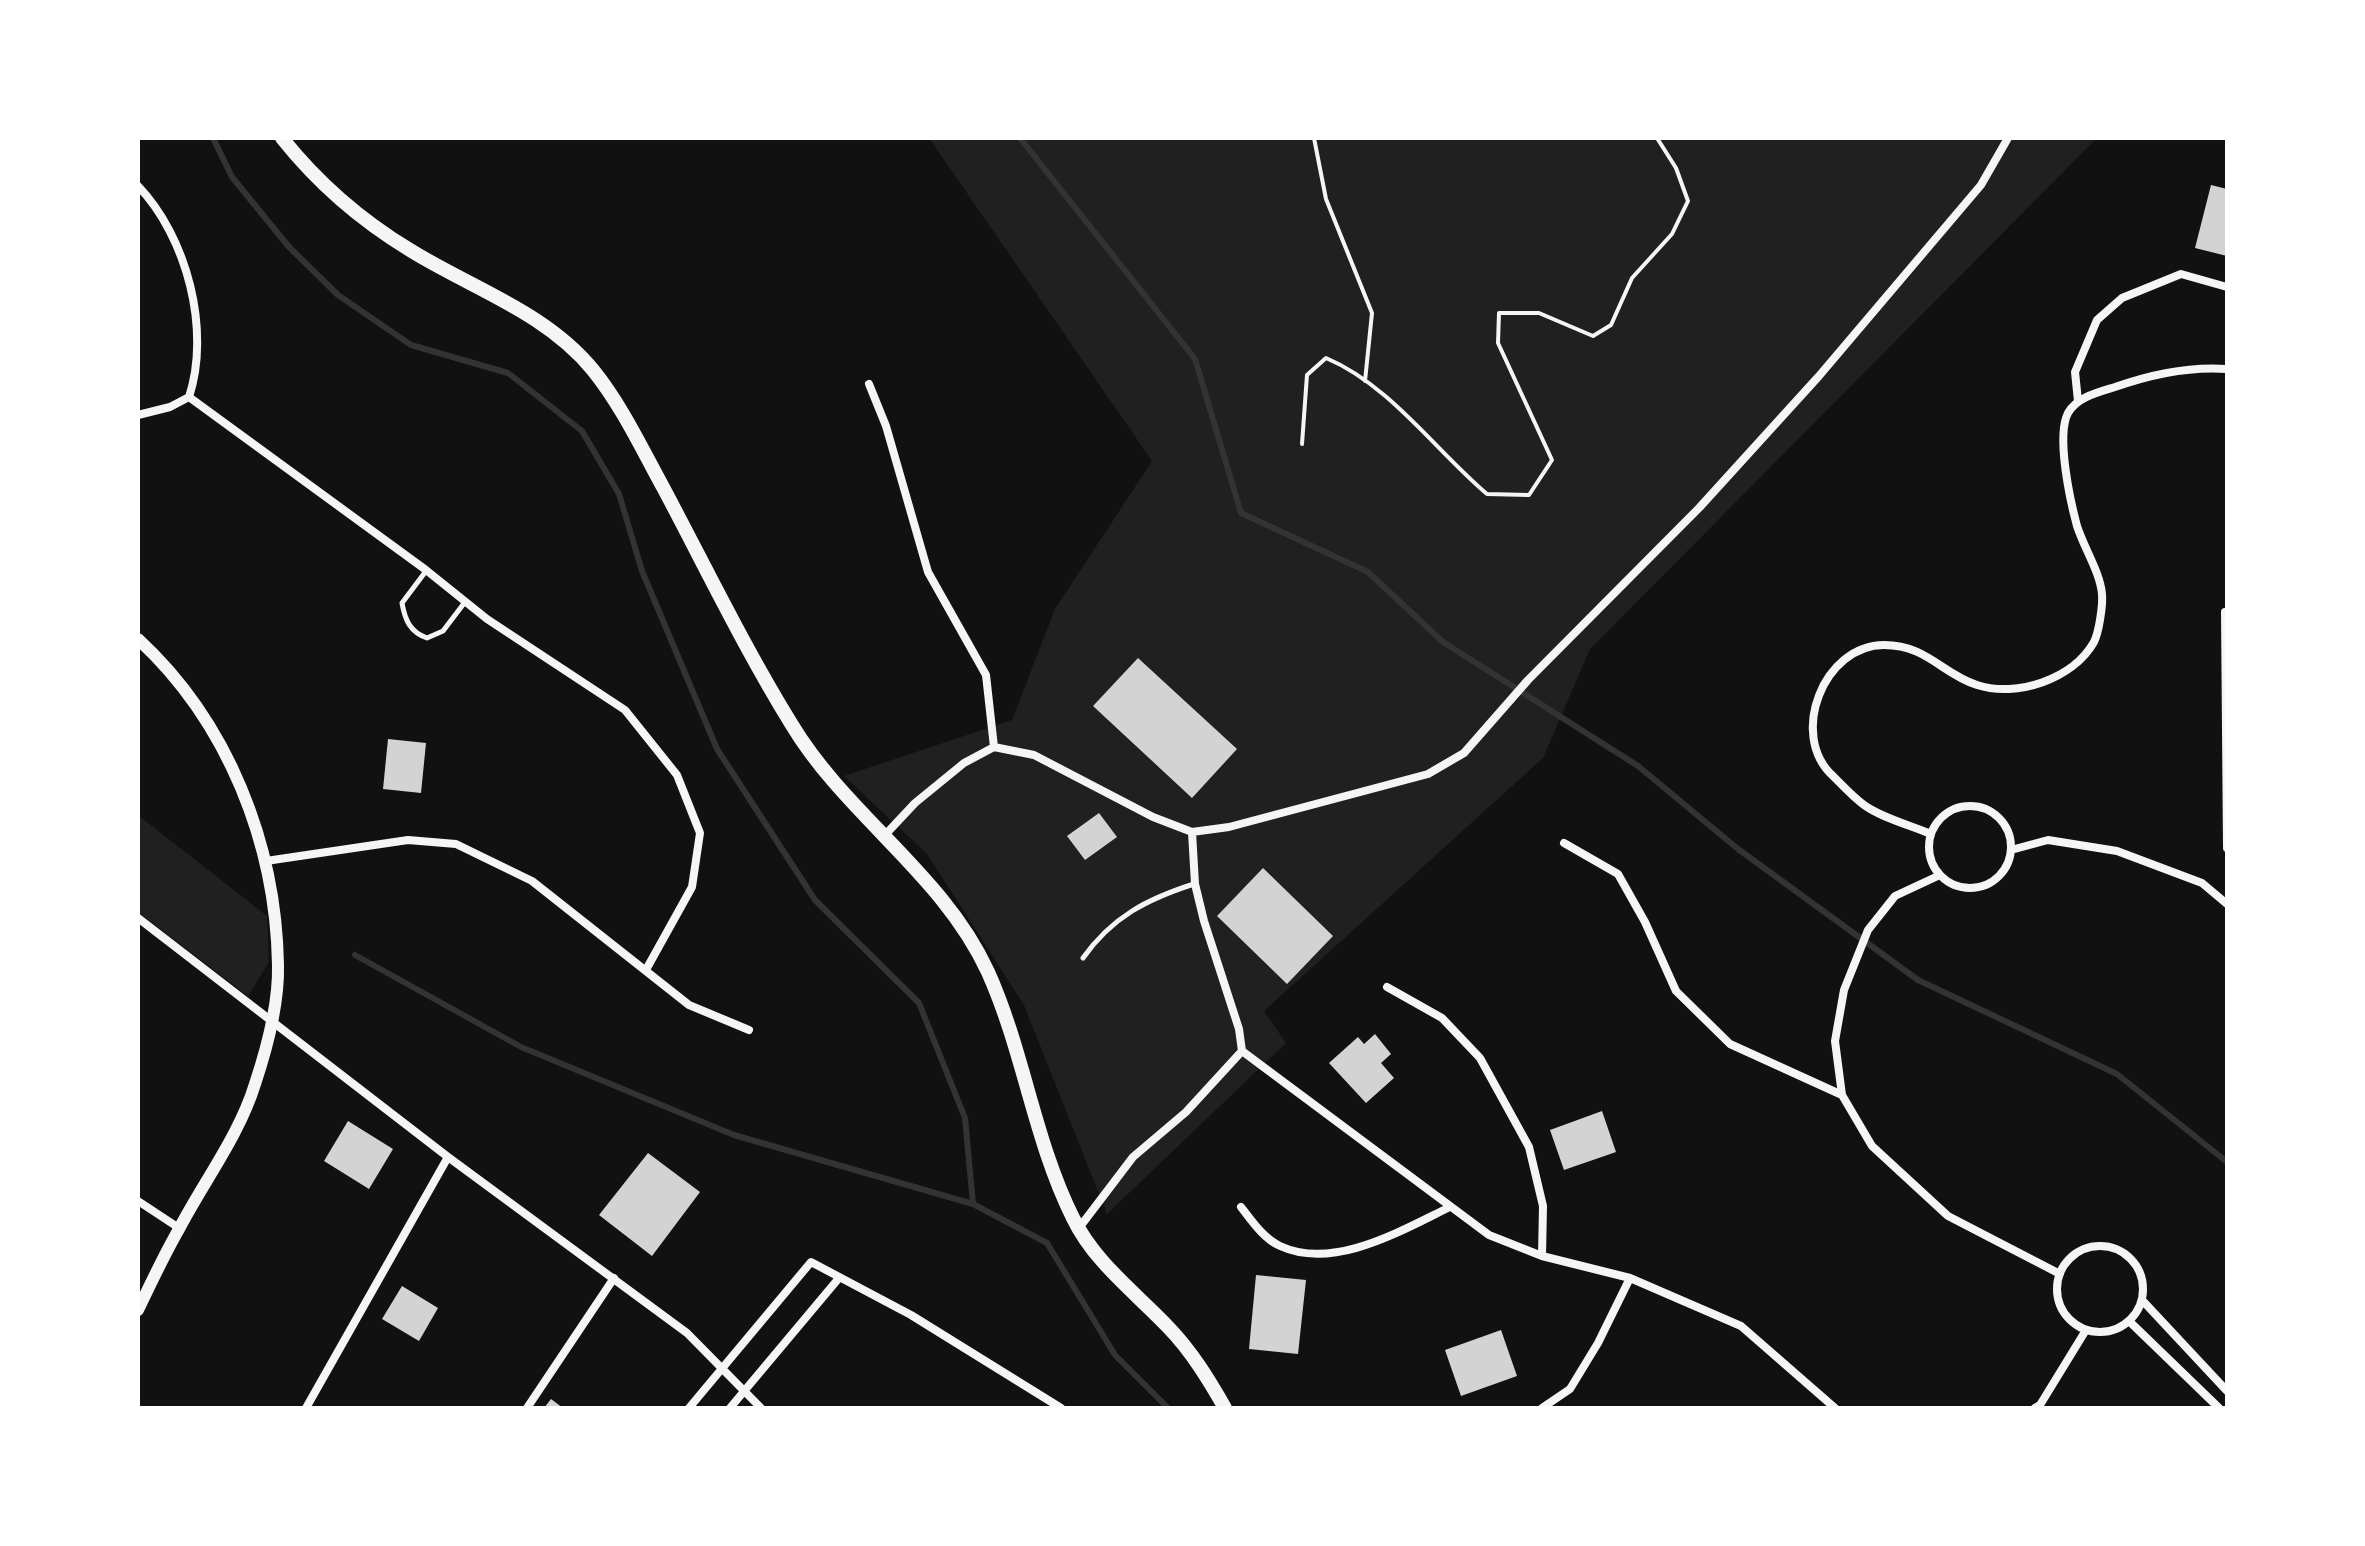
<!DOCTYPE html>
<html>
<head>
<meta charset="utf-8">
<style>
	body { margin:0 }
	#map { position:relative; width:2365px; height:1546px; overflow:hidden; background:#111; font-family:"Sofia Sans Condensed",sans-serif }
	canvas { display:block }
	.frame { position:absolute; inset:0; border:140px solid #fff; pointer-events:none }
</style>
</head>
<body>
<div id="map">
<canvas width="2365" height="1546"></canvas>
<div class="frame"></div>
</div>
<script>
const ctx = document.querySelector('canvas').getContext('2d');
ctx.lineJoin = 'round';
function paint(path, color) {
  ctx.fillStyle = color;
  ctx.fill(path, 'evenodd');
}
function trace(path, color, width, dash) {
  ctx.strokeStyle = color;
  ctx.lineWidth = width;
  ctx.lineCap = dash ? 'butt' : 'round';
  ctx.setLineDash(dash || []);
  ctx.stroke(path);
}
paint(new Path2D(`
	M929,138H2097L1590,649L1543,758L1264,1011L1286,1043L1107,1214L1024,1005L927,854L844,776L1012,720L1055,609L1152,461Z
	M138,815L267,916L269,962L248,996L138,912Z`), '#202020');
trace(new Path2D(`
	M213,138L232,177L289,247L338,295L411,345L508,373L582,431L619,494L642,571L717,749L815,900L919,1003L965,1118L973,1204
	M1020,138L1195,359L1241,513L1368,572L1443,642L1638,766L1738,849L1918,980L2117,1074L2227,1162
	M355,955L521,1047L734,1135L973,1204L1047,1243L1115,1355L1168,1408`), '#333', 6);
paint(new Path2D(`
	M2211,185L2227,189V256L2195,248Z
	M1138,658L1237,749L1192,798L1093,706Z
	M388,739L426,743L421,793L383,789Z
	M1099,813L1117,837L1085,860L1067,836Z
	M1263,868L1333,936L1287,984L1217,916Z
	M1375,1034L1391,1054L1381,1063L1394,1078L1366,1103L1329,1063L1358,1037L1364,1044Z
	M1602,1111L1616,1152L1564,1170L1550,1130Z
	M348,1121L393,1149L369,1189L324,1161Z
	M648,1153L700,1192L652,1256L599,1215Z
	M1256,1275L1306,1280L1298,1354L1249,1349Z
	M402,1286L438,1308L419,1341L382,1319Z
	M1501,1330L1517,1376L1461,1396L1445,1350Z
	M551,1399L563,1408H544Z`), '#d3d3d3');
trace(new Path2D(`
	M1314,138L1326,199L1372,313L1365,381
	M1302,444L1307,375L1326,358C1390,385 1435,450 1487,494L1529,495L1552,460L1498,343L1499,313H1539L1593,336L1611,325L1632,278L1672,234L1688,201L1676,168L1657,138`), '#f5f5f5', 4);
trace(new Path2D(`
	M426,571L402,603C405,620 410,632 427,638L443,631L465,602
	M1083,958C1112,917 1147,899 1194,884`), '#f5f5f5', 5);
trace(new Path2D(`
	M138,186C187,237 211,330 189,397L170,407L138,415
	M869,384L886,426L928,572L986,675L994,747
	M189,397L426,570L487,619L625,710L677,775L700,833L692,887L647,968
	M2078,401L2075,372L2097,320L2122,298L2181,274L2227,287
	M2225,612L2227,848
	M1929 847a41 41 0 1 1 82 0a41 41 0 1 1-82 0Z
	M1931,834C1910,825 1882,818 1864,805C1853,797 1843,786 1833,776C1788,735 1824,645 1884,645C1927,645 1942,674 1977,685C2017,698 2073,679 2094,642C2099,632 2103,605 2102,594C2100,572 2084,548 2077,526C2070,500 2056,436 2068,413C2077,397 2099,392 2115,387C2152,374 2188,366 2227,369
	M885,835L915,803L964,763L994,747L1034,755L1153,817L1192,832L1229,827L1428,774L1464,753L1528,680L1699,508L1819,376L1981,185L2008,138
	M1564,843L1618,874L1645,922L1676,991L1730,1044L1842,1095
	M2011,850L2048,840L2117,851L2202,883L2227,904
	M266,861L408,840L456,844L532,881L689,1005L749,1030
	M1940,875L1895,896L1868,930L1844,990L1835,1041L1842,1095L1872,1146L1948,1216L2060,1274
	M138,918L448,1157L687,1333L761,1408
	M1387,987L1442,1018L1480,1058L1529,1147L1543,1206L1542,1256
	M1242,1051L1489,1235L1542,1256L1630,1278L1741,1326L1835,1408
	M138,1201L179,1228
	M1241,1207C1252,1221 1263,1238 1280,1246C1334,1271 1402,1230 1450,1207
	M1079,1228L1133,1157L1186,1112L1242,1051L1239,1029L1204,921L1195,884L1192,832
	M2057 1289a43 43 0 1 1 86 0a43 43 0 1 1-86 0Z
	M2142,1300L2227,1391
	M2129,1321L2219,1408
	M306,1408L448,1157
	M527,1408L614,1278
	M689,1408L811,1262L911,1315L1061,1408
	M730,1408L839,1278
	M1542,1408L1570,1389L1598,1343L1630,1278
	M2035,1408L2040,1405L2086,1330`), '#f5f5f5', 8);
trace(new Path2D(`
	M138,639C228,722 276,844 278,965C279,1003 267,1048 255,1084C239,1136 204,1181 179,1229C164,1255 151,1283 138,1310`), '#f5f5f5', 12);
trace(new Path2D(`
	M282,138C317,182 362,221 410,250C471,288 546,312 593,370C622,406 642,449 664,489C706,568 745,649 792,725C847,816 943,874 988,972C1024,1052 1034,1140 1073,1218C1094,1262 1136,1293 1169,1328C1192,1352 1209,1380 1225,1408`), '#f5f5f5', 14);
</script>
</body>
</html>
